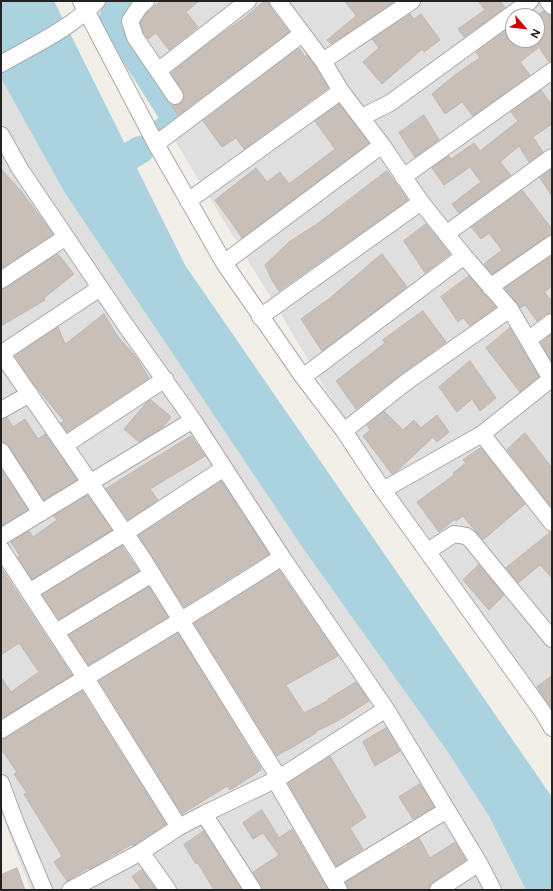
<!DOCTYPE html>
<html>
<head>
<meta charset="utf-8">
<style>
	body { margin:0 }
	#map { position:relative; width:553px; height:891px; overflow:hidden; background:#f2efe9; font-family:Figtree,sans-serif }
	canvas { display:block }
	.frame { position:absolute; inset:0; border:2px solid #222; pointer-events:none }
	.north { position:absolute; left:505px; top:8px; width:40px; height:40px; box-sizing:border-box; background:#fff; border:1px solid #a7a7a7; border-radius:50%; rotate:118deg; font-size:11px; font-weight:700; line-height:16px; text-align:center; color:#222 }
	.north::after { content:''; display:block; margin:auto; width:14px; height:18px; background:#d40000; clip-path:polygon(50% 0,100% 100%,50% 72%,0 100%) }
</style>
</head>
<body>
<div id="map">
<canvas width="553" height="891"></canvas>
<div class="frame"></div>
<div class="north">N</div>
</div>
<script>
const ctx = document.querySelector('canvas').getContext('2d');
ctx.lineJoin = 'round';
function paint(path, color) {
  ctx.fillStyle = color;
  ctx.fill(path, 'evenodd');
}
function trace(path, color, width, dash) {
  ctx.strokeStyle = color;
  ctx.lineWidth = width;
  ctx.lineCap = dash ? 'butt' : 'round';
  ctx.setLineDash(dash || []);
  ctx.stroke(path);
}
paint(new Path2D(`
	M110,1H552V723L366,457L285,321L97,13ZM513,16H537V40H513Z
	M1,67L463,756L533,890H31L1,812Z`), '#e0dfdf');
paint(new Path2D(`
	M1,1H54L185,265L552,797V890H526L489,816L448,752L303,548L65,193L1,78Z`), '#aad3df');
trace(new Path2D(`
	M122,1L117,6L113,20L176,119L174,124L163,132
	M104,179L130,156L140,150`), '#aad3df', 28);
const building = new Path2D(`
	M161,1H199L186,12L198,27L169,50L156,33L148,39L144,33L140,22L147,12Z
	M265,1H268L270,7L289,32L178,115L171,105H176L181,104L184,100V95L171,73L218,36L243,19Z
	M345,1H395L331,44L327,40L356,16Z
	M478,1H500L505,8L464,37L458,29L485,10Z
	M544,11L548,15H552V62H549L537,44V16Z
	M410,14L414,19L421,14L440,40L424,52L422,49L382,84L363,62L379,48L372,39Z
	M513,25V40H531L538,48L520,62L530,75L473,116L462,102L445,114L432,94L456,74L480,58L476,52Z
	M299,48L305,57L307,55L315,66L328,88L244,149L236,138L222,147L203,121Z
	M541,90L552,105V124L533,137L543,152L529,162L519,146L500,162L511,175L459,213L452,204L481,182L470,167L444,185L432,168L449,156L451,159L474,143L480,151L518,121L511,112Z
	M339,104L369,143L242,238L234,226L215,200L256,168L267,182L280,172L289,184L335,149L315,121Z
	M424,115L439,140L415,157L399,133Z
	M1,169L21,191L53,234L1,269Z
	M552,169V196L540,178Z
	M387,171L408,200L279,291L273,282L265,265L289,242L317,224Z
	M522,190L552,229V235L547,236L492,274L484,264L502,250L489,233L481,239L471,227Z
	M426,224L450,254L425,273L404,241Z
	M58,254L74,274L44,298L45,300L1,326V289L6,288Z
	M382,254L407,287L322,351L301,319L330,298Z
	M552,256V286L544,292L552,301V313L546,314L537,321L525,305L520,308L505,288Z
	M469,276L496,307L470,326L463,318L458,322L441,297Z
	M423,311L446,342L400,375L356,409L336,381L385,343L383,340Z
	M104,314L118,337L136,357L149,378L67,432L61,423L64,421L33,383L15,356L58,327L65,344Z
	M510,328L539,377L520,392L486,348Z
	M552,334V362L541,343Z
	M470,361L496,398L480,411L472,399L457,412L439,387Z
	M151,400L171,417L163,427L139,442L124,429L146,403Z
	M384,411L403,430L414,420L421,428L437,415L449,432L437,442L433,437L397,471L392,474L363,436L370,430L367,425Z
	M7,417L13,427L25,419L38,439L45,434L77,480L44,500L9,446L6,443L1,442V419Z
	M525,433L552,468V508L507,450Z
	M191,436L205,456L150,489L158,500L128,520L106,489Z
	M481,448L525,504L483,540L463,516L456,521L455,519L439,532L417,502L454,475L453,473L466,463L463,460Z
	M1,469L28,510L1,526Z
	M221,481L269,554L184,607L138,536Z
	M88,495L112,530L32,579L18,557L20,556L11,542L29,531L33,537L57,520L54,516Z
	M551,532H552V578L540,565L518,583L506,568Z
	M122,546L139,571L59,619L42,595Z
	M479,565L504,595L489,610L463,580Z
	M1,568L72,675L1,719V677L11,692L39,672L19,643L1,655Z
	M279,570L338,656L286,685L304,713L329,700L328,699L356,682L369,701L339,720L315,732L316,733L286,751V750L277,756L194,623Z
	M149,587L168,617L88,665L69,635Z
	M178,633L261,768L260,769L261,770L230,790L227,786L182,814L99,681Z
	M552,676V709L537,687Z
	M82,691L166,824L133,846L132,844L97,865L89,869L88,868L67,881L54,862L62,856L24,794L27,793L14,774L17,772L1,749V739L6,738Z
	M386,728L400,751L375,766L363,742Z
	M330,756L366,817L350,828L363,849L336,866L288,783Z
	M420,784L434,807L413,819L399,797Z
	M262,810L279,838L292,829L328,890H262L261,885L253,872L279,855L263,833L253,839L243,823Z
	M204,831L242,890H214L198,863L196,864L184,845Z
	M419,838L430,858L455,842L466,860L433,882L427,890H348L346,882L398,851L407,847V846Z
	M17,868L25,890H1V875Z
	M142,870L156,890H142L132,877Z`);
paint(building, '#c7bfb8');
trace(building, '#c4b6ab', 1);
const minor = new Path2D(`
	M81,1L156,144L224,263L303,377L344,431L383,490L542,711L552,728
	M146,1L140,6L130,21L135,37L175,96
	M278,1L323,61L341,91L382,145L421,202L464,256L510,309L551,379L482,434L383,490
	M548,1L552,6
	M323,61L412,1
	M1,64C34,45 70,29 97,1
	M159,70L248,1
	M362,117L390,103L530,1
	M1,135L20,169L66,237L1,280
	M156,144L302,34
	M403,177L552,71
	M188,201L341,91
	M446,234L552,157
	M66,237L124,323L193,420L282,557L386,709L279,778L204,814L179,827L141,852L70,890
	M224,263L382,145
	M490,287L552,244
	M260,317L421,202
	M529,339L552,322
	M1,353L141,556L279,778
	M2,353L100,288
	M303,377L464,256
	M1,410L30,394
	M344,431L405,383L510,309
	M482,434L552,523
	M65,445L165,379
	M1,451L41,513
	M1,537L193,420
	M1,549L85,677L179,827
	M428,551L454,534L466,536L470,539L552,639
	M29,592L125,533L224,468
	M56,632L152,574
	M386,709L479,863L493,890
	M1,730C94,671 190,617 282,557
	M275,780L339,890
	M1,783L15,821L44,890
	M204,814L253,890
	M141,852L168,890
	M333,879L447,810
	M438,890L479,863`);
trace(minor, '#a9a9a9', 18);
trace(minor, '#fff', 16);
</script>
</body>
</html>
